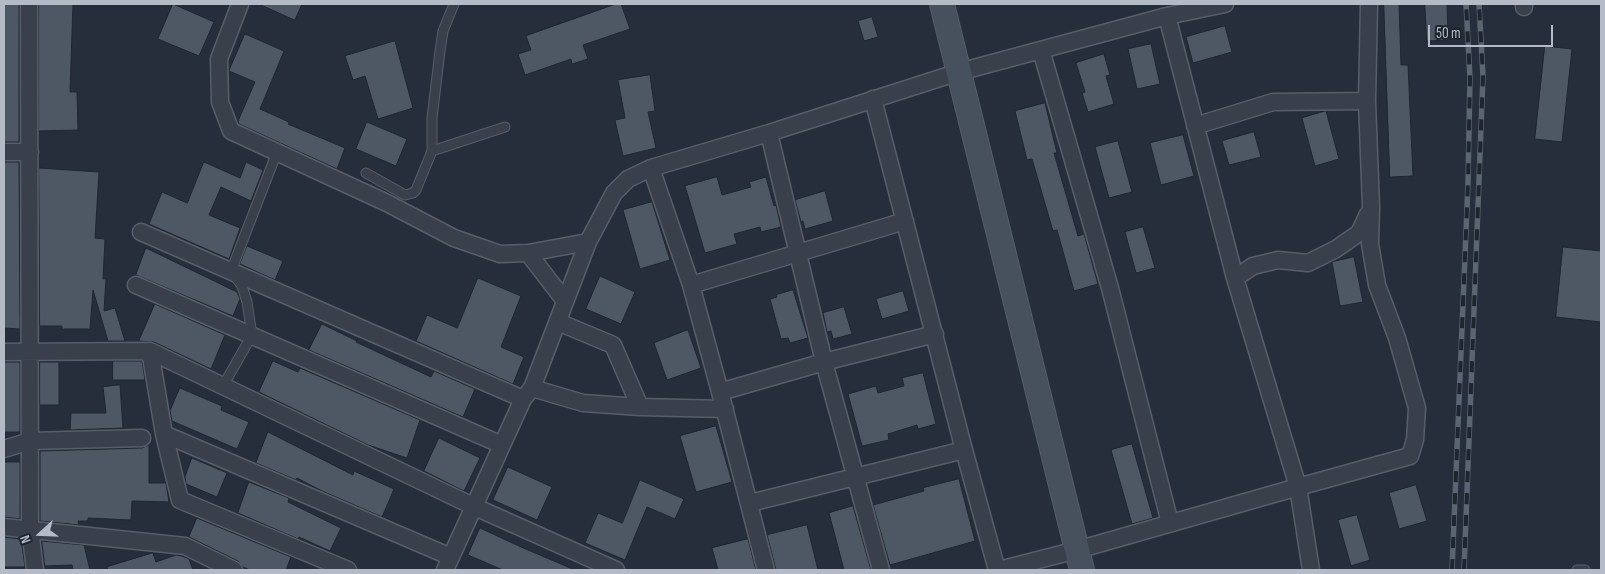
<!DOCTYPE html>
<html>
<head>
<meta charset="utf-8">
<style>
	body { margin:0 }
	#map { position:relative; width:1605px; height:574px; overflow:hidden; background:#252e3a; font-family:"Sofia Sans Condensed",sans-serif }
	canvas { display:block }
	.frame { position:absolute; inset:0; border:5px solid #b4bbc6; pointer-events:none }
	.north { position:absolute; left:15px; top:509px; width:50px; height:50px; -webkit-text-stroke:4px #1e252f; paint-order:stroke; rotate:250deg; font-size:14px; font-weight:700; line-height:20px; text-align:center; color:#b4bbc6 }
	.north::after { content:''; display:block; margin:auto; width:18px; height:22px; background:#b4bbc6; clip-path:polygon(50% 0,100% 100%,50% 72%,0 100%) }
	.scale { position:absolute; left:1428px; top:25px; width:125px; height:22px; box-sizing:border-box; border:2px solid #b4bbc6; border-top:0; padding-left:6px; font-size:15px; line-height:18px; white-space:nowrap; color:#b4bbc6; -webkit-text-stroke:4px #1e252f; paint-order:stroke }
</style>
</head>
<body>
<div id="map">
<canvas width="1605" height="574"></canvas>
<div class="frame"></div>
<div class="north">N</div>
<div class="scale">50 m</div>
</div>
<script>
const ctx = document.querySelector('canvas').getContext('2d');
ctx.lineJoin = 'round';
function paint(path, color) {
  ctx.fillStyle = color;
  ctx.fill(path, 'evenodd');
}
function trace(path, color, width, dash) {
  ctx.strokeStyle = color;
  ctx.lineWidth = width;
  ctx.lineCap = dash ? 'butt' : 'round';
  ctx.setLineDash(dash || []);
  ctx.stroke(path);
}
const building = new Path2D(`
	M4,4H19V142H4Z
	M39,4H73L70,92H77L78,130L39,131Z
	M173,4L214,22L199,56L158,39Z
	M259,4H302L295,20Z
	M616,4H621L630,29L583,45L588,59L572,64L571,59L525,75L518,54L531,50L526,36Z
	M1384,4H1399L1401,65H1408L1413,176L1390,177Z
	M1425,4H1447L1448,40L1427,41Z
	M872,17L878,37L864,41L858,21Z
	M1225,26L1232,52L1193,63L1186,37Z
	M245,34L284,51L260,109L289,122L288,124L345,148L337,169L239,124L238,121L255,82L229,71Z
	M395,41L413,108L378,119L365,76L353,80L345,56Z
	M1151,44L1160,84L1137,89L1128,49Z
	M1545,46L1572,49L1562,142L1535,139Z
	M1104,54L1110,75L1106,76L1114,104L1088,112L1082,93L1085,92L1076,63Z
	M650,75L655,111L648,112L656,148L623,156L615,120L625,118L618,80Z
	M1045,103L1057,153H1054L1078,236L1084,234L1098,284L1074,291L1057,230L1053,231L1032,159L1027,160L1015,111Z
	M1326,111L1339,159L1315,166L1302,118Z
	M367,122L407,139L396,166L356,149Z
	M1254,132L1261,157L1229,165L1222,141Z
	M1183,135L1194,176L1161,185L1150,143Z
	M1118,141L1132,192L1109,198L1095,147Z
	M5,162H19L20,329L4,328V191Z
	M204,162L240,178L246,162L263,170L251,201L221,187L209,215L240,228L229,259L149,224L162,192L187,203Z
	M39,168L99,172L95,238L105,239L103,279H106L104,311L115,308L125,341H108L93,290L90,329H62V326H40Z
	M717,177L722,195L751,187L749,182L766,177L774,206L776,205L781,227L761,232L760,227L734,234L737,244L705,253L685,186Z
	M825,191L833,221L805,229L803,221L801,222L795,200Z
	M652,202L670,260L640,269L623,210Z
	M1143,227L1155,268L1136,273L1125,232Z
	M247,246L283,261L275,280L240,264Z
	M1563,247L1601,251V322L1556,317Z
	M146,248L237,292L240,299L233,316L136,275Z
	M1354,257L1363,302L1340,306L1332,262Z
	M600,276L635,292L621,324L586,309Z
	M478,278L521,296L501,347L524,357L513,384L416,341L427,315L457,328Z
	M793,290L808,338L790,343L788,338L781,339L770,299L777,297L776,295Z
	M903,291L909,311L882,319L876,299Z
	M155,304L225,335L211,369L154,342L139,341Z
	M844,307L852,334L833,339L831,331L827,332L823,313Z
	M322,324L357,341L356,342L431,377L434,371L475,389L463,417L309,350Z
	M688,330L701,368L667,380L654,343Z
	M113,361H142L145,380H113Z
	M273,361L298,372L300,368L420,420L407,458L368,445L259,392Z
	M4,362H20V432H4Z
	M40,362H59V405H40Z
	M923,373L936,424L918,429L917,425L888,434L889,440L862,446L848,394L876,386L878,393L904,386L902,378Z
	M120,385L123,428L70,430L71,413H106L103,387Z
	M180,388L222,406L221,410L249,422L237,449L172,421L170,411Z
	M716,426L732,482L696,492L680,436Z
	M268,432L353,475L354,471L394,489L382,517L322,491L297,478L296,480L256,463Z
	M439,438L480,458L464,491L424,471Z
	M1132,444L1153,518L1132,524L1111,450Z
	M149,445V483H166L169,502L132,501L131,520L88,518V521H78L79,525L40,521V451L142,448Z
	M192,458L227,473L217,497L186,484L185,477Z
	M4,462H20V519L4,517Z
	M508,467L552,487L537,520L493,500Z
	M959,479L975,541L890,565L873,505L924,491L923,488Z
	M640,480L684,499L675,519L647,507L625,560L585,543L598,513L622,523Z
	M249,482L289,498L288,502L341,528L330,551L299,537L298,539L238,513Z
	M1416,485L1427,521L1399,529L1389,493Z
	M853,506L871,570H844L829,513Z
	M1357,515L1370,560L1351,566L1338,520Z
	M197,518L291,557L286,570H250L243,567L238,561L189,537Z
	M807,525L818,570H776L767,535Z
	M480,528L521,547L575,570H503L468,555Z
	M4,537L21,539L25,567H4Z
	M748,539L756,570H718L712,548Z
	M42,541L84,545L90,570H73L72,565L45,566Z
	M153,553L156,562L176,555L182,556L189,559L193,570H108L107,567Z`);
paint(building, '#4e5865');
trace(building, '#202731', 1);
const lane = new Path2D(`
	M454,4L443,31L440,51L432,118V151L505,127
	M366,173L405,195L413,193L416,190L432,151
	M223,386L252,335L247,302L242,286L231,271L277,152
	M1577,570H1585`);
const street = new Path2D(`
	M29,4L30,529L35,570
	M240,4L219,59L220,102L231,131L387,203L454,238L500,254L528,253L588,242L614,193L628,179L651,168L769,133L959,72L1167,16L1235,278L1298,487L1077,550L999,570
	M1524,7V4
	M1167,16L1225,4
	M1041,50L1110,288L1170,523
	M873,99L964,450L997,570
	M1195,126L1273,102L1367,101
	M769,133L824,362L881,570
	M4,152H30
	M651,168L691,285L720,392L766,570
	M141,232L523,399
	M528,253L565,301
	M1235,278L1253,266L1278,260L1308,263L1336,249L1359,233L1368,214
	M136,285L502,445
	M691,285L905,221
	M558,322L613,345L640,407
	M150,351L164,434L180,500L348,570
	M4,352L150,351L475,507L616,570
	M532,388L583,403L640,407L725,409
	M720,392L824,362L935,334
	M164,434L451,557
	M4,449L30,441L142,438
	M750,503L964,450
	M4,527L185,546L234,570
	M445,570L523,399L532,388L588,242
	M1311,570L1298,487L1410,456L1415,440L1417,408L1397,338L1377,285L1370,244L1371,207L1367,101L1369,4`);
const secondary = new Path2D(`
	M942,4L1082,570`);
trace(lane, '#575e69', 11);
trace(street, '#575e69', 19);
trace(secondary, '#575e69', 26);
trace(lane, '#39404b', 9);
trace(street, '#39404b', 16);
trace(secondary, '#47505d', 24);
const rail = new Path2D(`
	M1452,570L1468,183L1470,78L1466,4
	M1464,570L1483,76L1479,4`);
trace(rail, '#5b6471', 5.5);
trace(rail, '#1e252f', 4, [11]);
</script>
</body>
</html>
